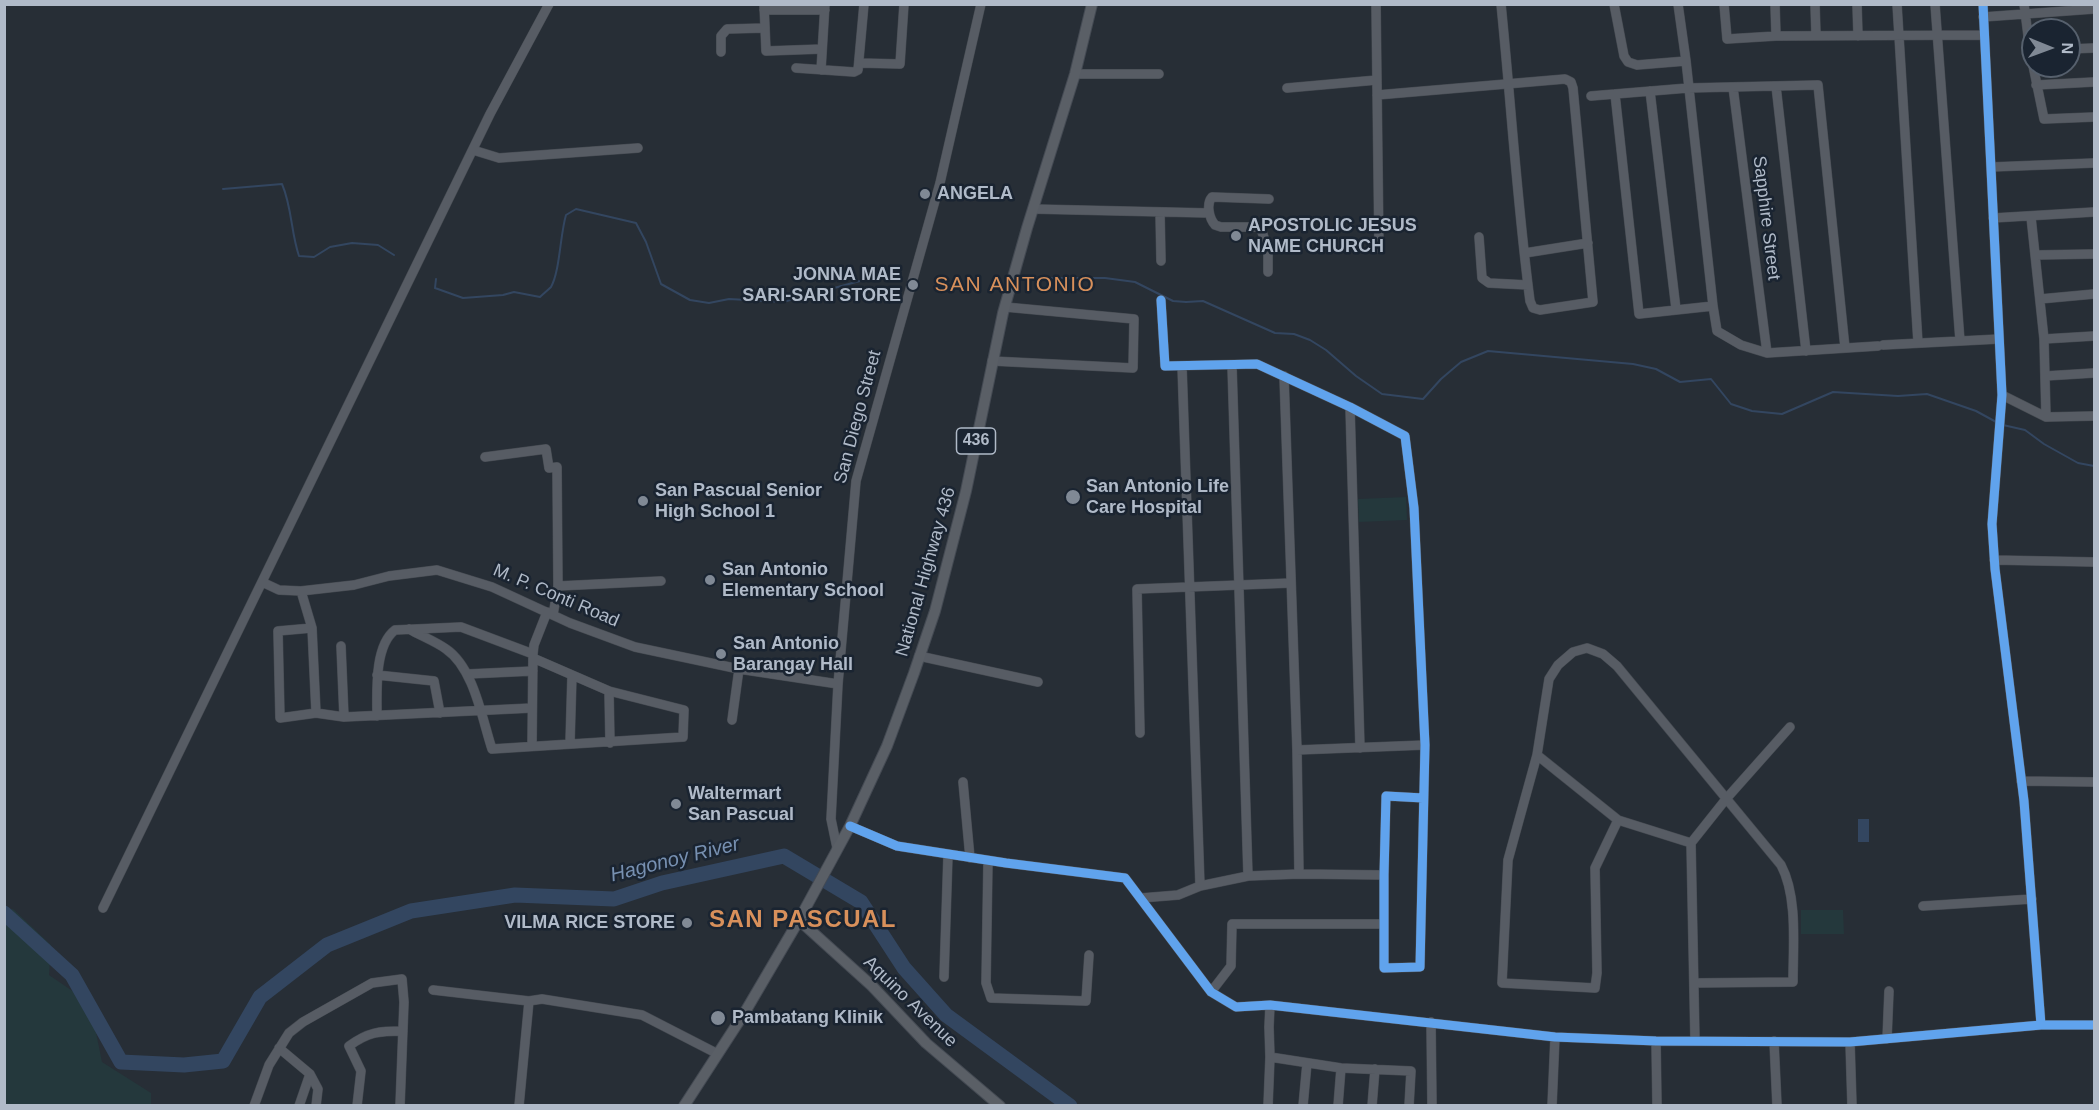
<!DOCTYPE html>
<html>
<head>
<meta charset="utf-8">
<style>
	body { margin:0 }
	#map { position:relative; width:2099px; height:1110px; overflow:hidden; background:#272e36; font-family:Arial,sans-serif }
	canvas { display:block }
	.frame { position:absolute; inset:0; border:6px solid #b0bac8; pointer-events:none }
	.north { position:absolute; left:2021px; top:18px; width:60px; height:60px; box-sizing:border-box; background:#1a2431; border:2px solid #56606d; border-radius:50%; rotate:91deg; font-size:16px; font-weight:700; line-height:24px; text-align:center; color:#b0bac8 }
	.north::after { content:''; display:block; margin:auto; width:21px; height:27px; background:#808995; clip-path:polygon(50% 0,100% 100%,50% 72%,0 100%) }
</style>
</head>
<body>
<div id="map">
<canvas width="2099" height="1110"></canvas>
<div class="frame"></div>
<div class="north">N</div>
</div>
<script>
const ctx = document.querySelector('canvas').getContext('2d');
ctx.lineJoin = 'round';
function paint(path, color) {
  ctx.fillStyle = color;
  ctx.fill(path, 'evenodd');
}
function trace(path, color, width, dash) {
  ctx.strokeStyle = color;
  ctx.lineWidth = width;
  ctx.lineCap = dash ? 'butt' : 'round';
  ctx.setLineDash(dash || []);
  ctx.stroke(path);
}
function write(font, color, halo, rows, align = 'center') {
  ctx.font = font + ' Arial,sans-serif';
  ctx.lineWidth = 5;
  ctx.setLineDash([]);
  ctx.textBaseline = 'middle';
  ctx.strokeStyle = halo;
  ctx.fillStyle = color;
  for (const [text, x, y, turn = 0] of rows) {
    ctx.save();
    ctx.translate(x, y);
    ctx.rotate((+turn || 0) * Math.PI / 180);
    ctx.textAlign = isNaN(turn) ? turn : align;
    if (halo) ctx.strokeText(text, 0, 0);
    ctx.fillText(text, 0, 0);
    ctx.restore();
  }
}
paint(new Path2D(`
	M1406,497L1407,520L1359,522L1358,499Z
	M13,909L51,945L49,975L90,1003L102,1062L151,1093V1105H5L4,911Z
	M1801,910H1843L1844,934H1801Z`), '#24383c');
paint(new Path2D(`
	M1858,819H1869V842H1858Z`), '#334660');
trace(new Path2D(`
	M223,189L282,184C292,207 291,233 299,256L314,257L330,247L352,243L378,245L394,255
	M1035,278H1105L1135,282L1173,301L1186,302L1203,301L1275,333L1294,334L1310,340L1326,350L1356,376L1382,394L1423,399L1441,379L1461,362L1488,351L1633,364L1656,369L1680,382L1711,379L1731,404L1752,411L1782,414L1833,392L1898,396L1927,394L1976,411L1998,423
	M436,279L435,288L463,298L503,295L514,292L540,297C543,294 548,290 551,287C560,271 560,235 566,215L576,209L636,223L646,242L661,284L690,300L709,303L729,299L783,302L878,276L895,280
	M2003,425L2025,430L2044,444L2078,463L2094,466`), '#334660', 2);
trace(new Path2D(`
	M4,913L72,975L121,1062L184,1065L223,1061L260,997L327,945L411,911L515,895L614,899L662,883L784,856L861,902L904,968L946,1015L1070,1106`), '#334660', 15);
const minor = new Path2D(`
	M764,4L766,51L822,49
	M1376,4L1379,248
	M1614,4L1624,56L1628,62L1637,65L1686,61
	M1678,4L1686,61L1713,306L1717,331L1741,345L1767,353L1878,346
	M1724,4L1727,39L1776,36L1984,35
	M1775,4L1776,36
	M1815,4L1816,36
	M1857,4L1858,36
	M1897,4L1918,343
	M1935,4L1960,341
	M1983,4L2002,395L1992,524L1995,569L2024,801L2041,1025
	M2024,4L2030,51L2044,119L2094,117
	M764,10H825
	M1983,17L2094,9
	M2069,49L2094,48
	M721,52V36L727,29L765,28
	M860,63L900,64L904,4
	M796,68L854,72L858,70L864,4
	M821,70L825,4
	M1075,74H1159
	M2036,85L2094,82
	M1776,86L1806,351
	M1733,87L1767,353
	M1287,88L1377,80
	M1650,91L1676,309
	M1615,94L1639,314L1713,306
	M1377,95L1565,79L1571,82L1573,88L1593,302L1540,310L1533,308L1530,301C1517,203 1511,103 1501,4
	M1591,96L1688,88L1818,85L1845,348
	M473,150L499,158L638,148
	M1991,167L2094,163
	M1033,209L1209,213
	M1160,212L1161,261
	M2031,217L2044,339L2046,417
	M1993,218L2094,212
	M1479,237L1482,278L1489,283L1528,285
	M1525,253L1588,243
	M2036,255L2094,254
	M1268,272V249L1261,229L1257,227H1221L1215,225C1209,218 1206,204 1212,197L1269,199
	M2040,299L2094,294
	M1161,300L1165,366L1257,364L1350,407L1405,436L1414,508L1425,745L1420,967L1384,968V875L1386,796L1423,798
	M2044,339L2094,336
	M1883,345L1999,339
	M992,361L1133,368L1134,319L1005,307
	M1182,366L1200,886
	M1232,366L1248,876
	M1284,376L1297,750L1299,874
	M2045,376L2094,373
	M2002,395L2046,417L2094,416
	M1350,407L1360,748
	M485,457L546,449L549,468L557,467L558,586L553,615
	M1994,560L2094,562
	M262,582L279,590L301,591L354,585L389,576L437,570L492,587L570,623L635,647L739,669L838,684
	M558,586L661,581
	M301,591L312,628L316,713
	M312,628L278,631L280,718L316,713L344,717L532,708
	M409,629C421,636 435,641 446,649C474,668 482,719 492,749L683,737L684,710L609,691L533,658
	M341,646L344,717
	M919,656L1038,682
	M468,674L533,671
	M377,675L434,681L440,713
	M609,691L610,743
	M377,716C377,692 374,646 395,630L461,627L533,654
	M732,720L739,669
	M1140,733L1137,589L1291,583
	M570,743L572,675
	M532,746L533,654L534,645L547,612
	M1297,750L1425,745
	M1537,755L1618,820L1691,843
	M2021,781L2094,782
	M963,782L970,858
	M1618,820L1595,868L1597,973L1595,988L1502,983L1508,860L1537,755L1549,679L1558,665L1573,652L1587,648L1603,654L1617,666L1781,865C1798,897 1793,946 1793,982L1694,983
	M850,826L897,846L1006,863L1125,878L1211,992L1236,1007L1270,1005L1555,1037L1656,1041L1850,1042L2041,1025H2094
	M837,848L831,819L838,684L856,481L940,183L981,4
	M988,861L986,983L991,998L1086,1001L1089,955
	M1141,898L1178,895L1200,886L1248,876L1299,874L1384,875
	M1923,906L2032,899
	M103,908L490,114L549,4
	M944,977L948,855
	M433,990L529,1001L542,999L642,1015L716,1053
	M1211,992L1231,966L1232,924H1383
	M1270,1005L1269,1027L1270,1057L1341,1068L1411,1071L1409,1106
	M1431,1022L1432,1106
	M1887,1039L1889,991
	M1656,1041L1657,1106
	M1695,1041L1691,843L1726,799L1790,727
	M1774,1041L1777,1106
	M1850,1042L1852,1106
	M279,1048L310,1074L318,1089L316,1106
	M254,1106L269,1065L289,1033L303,1022L372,983L402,979L404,1002L400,1106
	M299,1106L310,1074
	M357,1106L361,1071L349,1046C368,1032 379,1031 403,1031
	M519,1106L529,1001
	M1268,1106L1270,1057
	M1303,1106L1307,1063
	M1338,1106L1341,1068
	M1372,1106L1375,1069
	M1552,1106L1555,1037`);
const major = new Path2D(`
	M799,920L872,986L926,1043L1000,1106
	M684,1106L745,1012L799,920L850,826L887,746L914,673L935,611L966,491L1003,313L1027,228L1075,74L1092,4`);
trace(minor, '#454a51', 10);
trace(major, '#444a53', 12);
trace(minor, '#575c64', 9);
trace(major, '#5a5f66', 10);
trace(new Path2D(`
	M1983,4L2002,395L1992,524L1995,569L2024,801L2041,1025
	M1161,300L1165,366L1257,364L1350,407L1405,436L1414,508L1425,745L1420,967L1384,968V875L1386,796L1423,798
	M850,826L897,846L1006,863L1125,878L1211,992L1236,1007L1270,1005L1555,1037L1656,1041L1850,1042L2041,1025H2094`), '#60a3ed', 9);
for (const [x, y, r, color] of [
	[925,194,6,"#808995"],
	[1236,236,6,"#808995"],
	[913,285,6,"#808995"],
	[1073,497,8,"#808995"],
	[643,501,6,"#808995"],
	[710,580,6,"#808995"],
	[721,654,6,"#808995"],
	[676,804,6,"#808995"],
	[687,923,6,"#808995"],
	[718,1018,8,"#808995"]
]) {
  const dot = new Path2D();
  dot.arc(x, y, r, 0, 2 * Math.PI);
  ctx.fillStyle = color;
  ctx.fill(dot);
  trace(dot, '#1a2431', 2);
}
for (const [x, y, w] of [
	[976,441,39]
]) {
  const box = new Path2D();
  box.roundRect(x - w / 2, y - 13, w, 26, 4.5);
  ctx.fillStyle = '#1a2431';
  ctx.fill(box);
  trace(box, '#b0bac8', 1.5);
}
write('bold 16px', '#b0bac8', null, [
	["436",976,441]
]);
write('bold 18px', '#b0bac8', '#1a2431', [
	["ANGELA",937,194],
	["APOSTOLIC JESUS",1248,226],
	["NAME CHURCH",1248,247],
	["JONNA MAE",901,275,"right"],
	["SARI-SARI STORE",901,296,"right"],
	["San Antonio Life",1086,487],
	["Care Hospital",1086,508],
	["San Pascual Senior",655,491],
	["High School 1",655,512],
	["San Antonio",722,570],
	["Elementary School",722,591],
	["San Antonio",733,644],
	["Barangay Hall",733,665],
	["Waltermart",688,794],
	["San Pascual",688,815],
	["VILMA RICE STORE",675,923,"right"],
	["Pambatang Klinik",732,1018]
], 'left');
write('18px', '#b0bac8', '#1a2431', [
	["Sapphire Street",1766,218,83],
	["San Diego Street",858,417,-75],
	["National Highway 436",926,572,-74],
	["M. P. Conti Road",556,596,23],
	["Aquino Avenue",910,1002,44]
]);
write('italic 20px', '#7790b1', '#1a2431', [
	["Hagonoy River",675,860,-14]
]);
ctx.letterSpacing = '1.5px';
write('21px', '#d8905b', '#1a2431', [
	["SAN ANTONIO",1015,285]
]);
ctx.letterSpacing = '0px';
ctx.letterSpacing = '1.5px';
write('bold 24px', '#d8905b', '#1a2431', [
	["SAN PASCUAL",803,920]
]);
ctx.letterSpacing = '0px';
</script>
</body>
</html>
